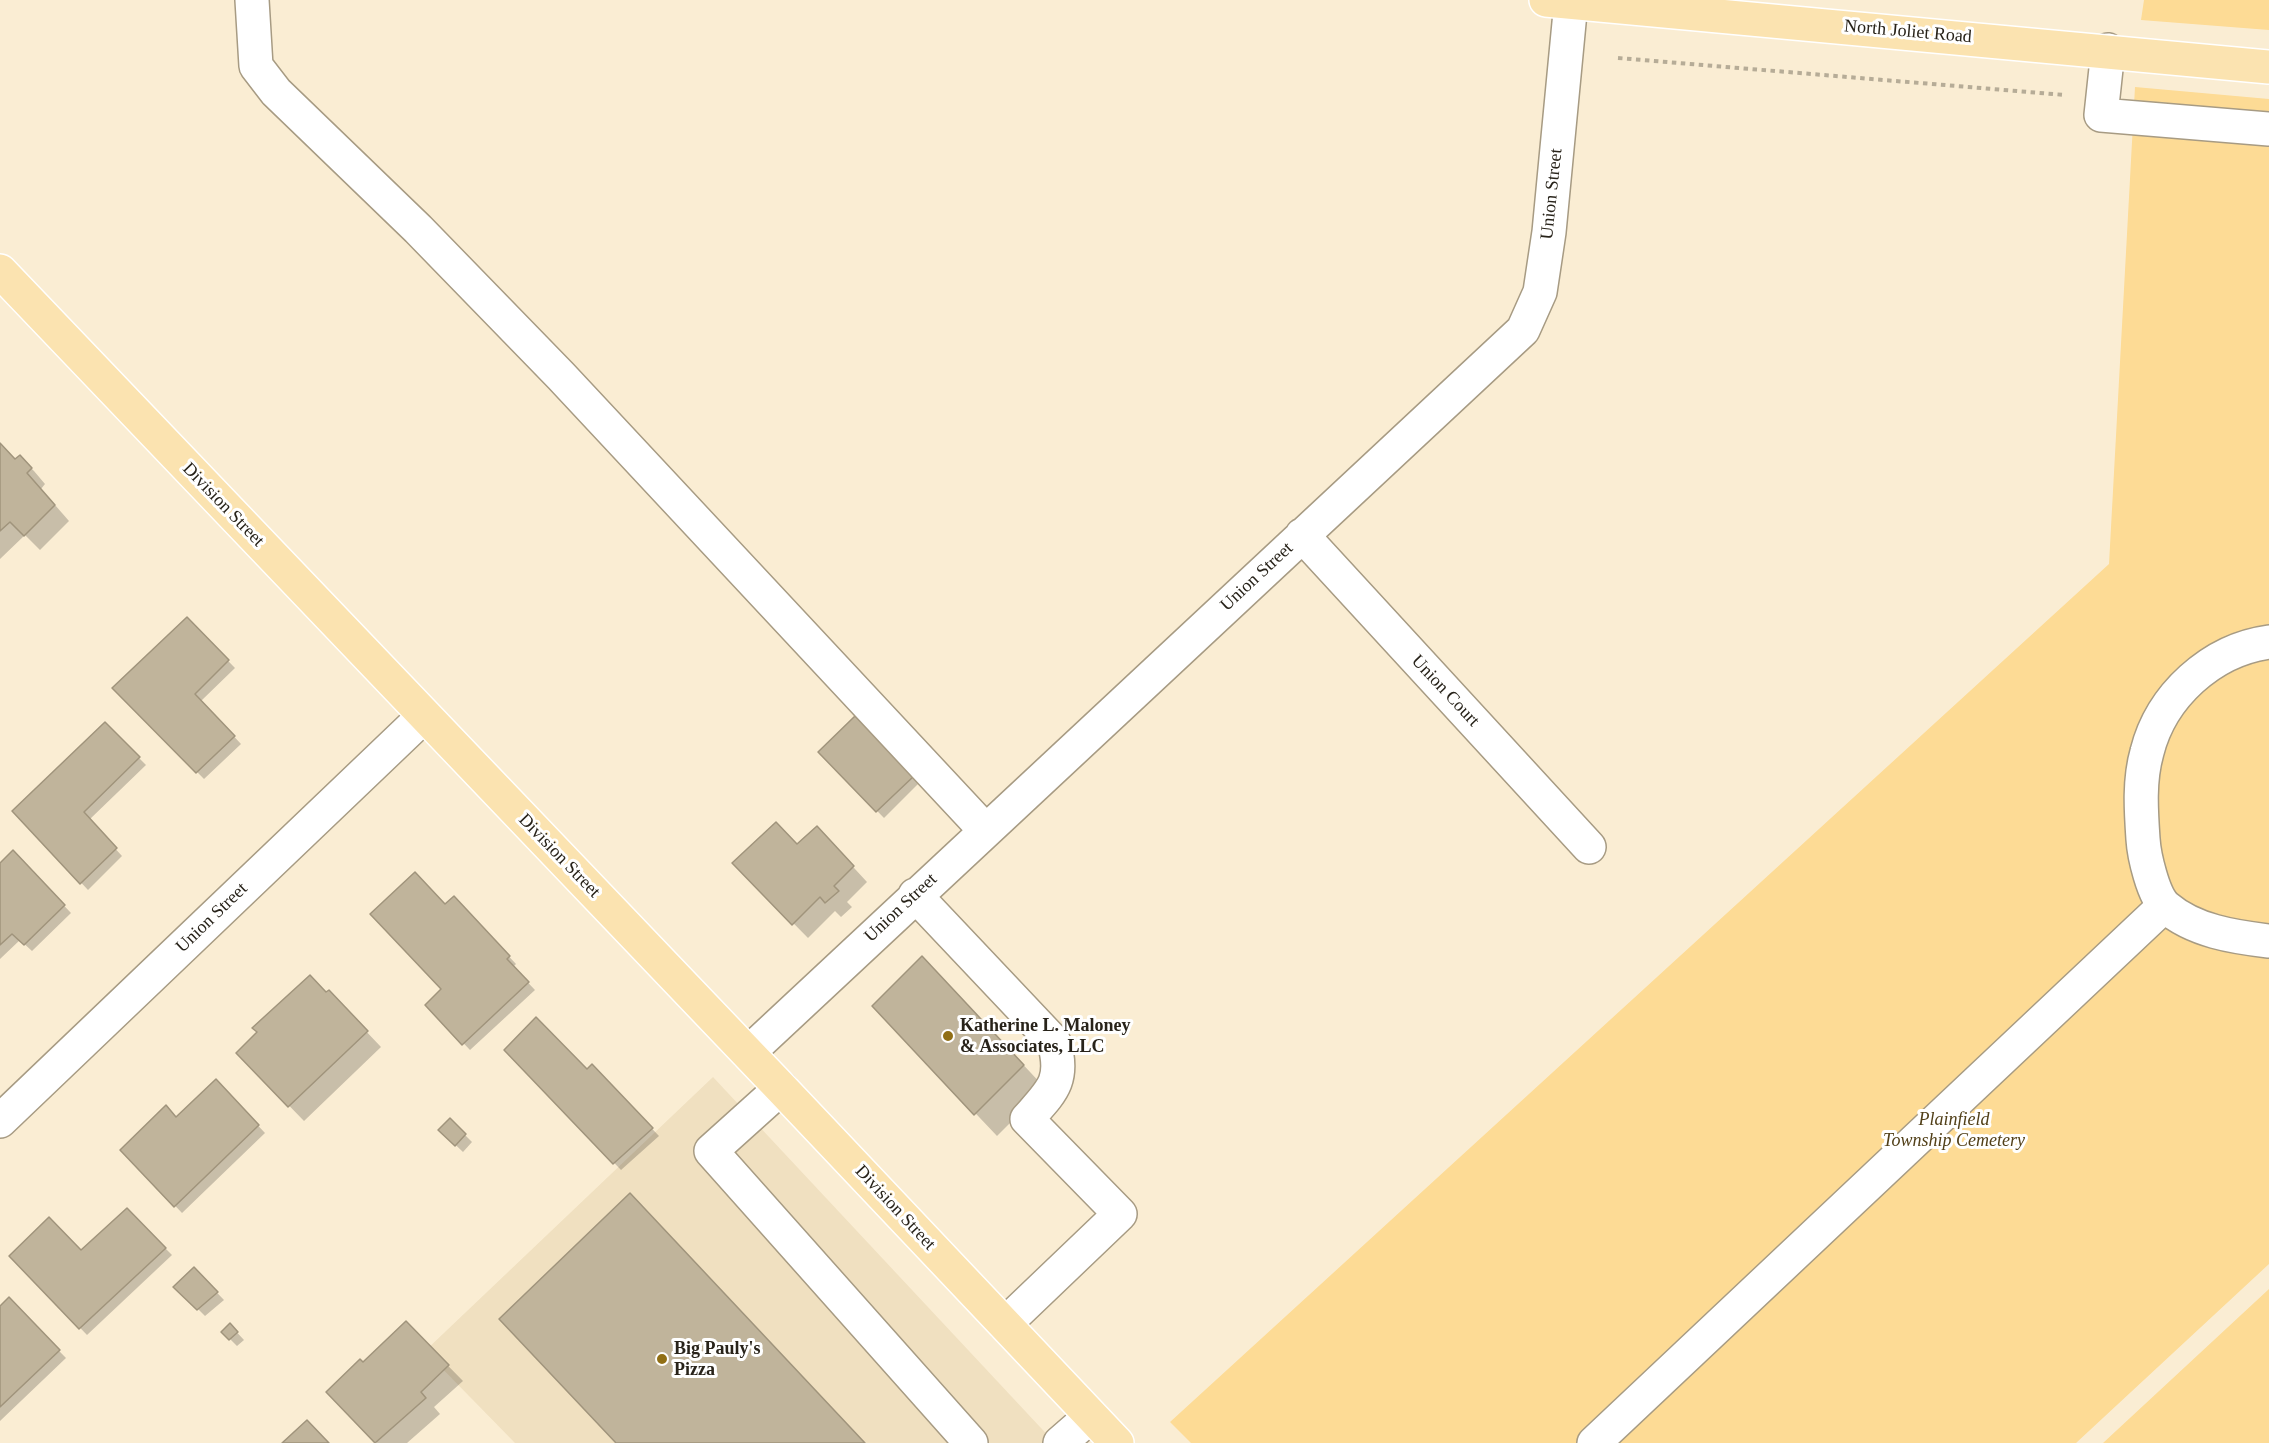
<!DOCTYPE html>
<html>
<head>
<meta charset="utf-8">
<style>
	body { margin:0 }
	canvas { display:block; background:#faedd3 }
</style>
</head>
<body>
<canvas width="2269" height="1443"></canvas>
<script>
const ctx = document.querySelector('canvas').getContext('2d');
ctx.lineJoin = 'round';
function paint(path, color) {
  ctx.fillStyle = color;
  ctx.fill(path, 'evenodd');
}
function trace(path, color, width, dash) {
  ctx.strokeStyle = color;
  ctx.lineWidth = width;
  ctx.lineCap = dash ? 'butt' : 'round';
  ctx.setLineDash(dash || []);
  ctx.stroke(path);
}
function write(font, color, halo, rows, align = 'center') {
  ctx.font = font + ' Georgia,serif';
  ctx.lineWidth = 6;
  ctx.setLineDash([]);
  ctx.textBaseline = 'middle';
  ctx.strokeStyle = halo;
  ctx.fillStyle = color;
  for (const [text, x, y, turn = 0] of rows) {
    ctx.save();
    ctx.translate(x, y);
    ctx.rotate((+turn || 0) * Math.PI / 180);
    ctx.textAlign = isNaN(turn) ? turn : align;
    if (halo) ctx.strokeText(text, 0, 0);
    ctx.fillText(text, 0, 0);
    ctx.restore();
  }
}
paint(new Path2D(`
	M713,1077L1055,1443H515L425,1351Z`), '#f0e0c0');
paint(new Path2D(`
	M2144,0H2269V30L2141,20Z
	M2135,87L2269,99V1264L2076,1443H1191L1170,1422L2109,564Z
	M2269,1289V1443H2103Z`), '#fddb95');
paint(new Path2D(`
	M0,448L16,461L20,457L34,471L45,484L41,489L69,521L40,550L25,535L0,559Z
	M187,619L235,668L201,701L241,744L204,779L114,688Z
	M855,718L919,783L884,818L820,752Z
	M105,724L146,765L89,820L122,856L88,890L14,811Z
	M831,843L867,882L847,902L852,907L841,917L835,911L808,938L734,863L797,846Z
	M13,852L71,913L32,951L20,940L0,959V865Z
	M454,898L516,964L513,967L535,990L470,1050L427,1005L443,989Z
	M944,980L1045,1088L997,1136L874,1006Z
	M326,994L343,1007L381,1047L304,1121L238,1053Z
	M506,1050L587,1071L592,1066L659,1136L621,1170Z
	M216,1081L265,1133L182,1213L122,1150L177,1118Z
	M450,1120L472,1142L463,1152L440,1130Z
	M127,1210L172,1255L87,1335L11,1256L81,1252Z
	M194,1269L224,1300L205,1316L176,1287Z
	M9,1300L66,1358L0,1421V1308Z
	M406,1323L463,1381L434,1407L440,1414L407,1443H377L328,1392L363,1364Z
	M230,1325L244,1340L237,1346L223,1332Z`), '#0003');
const building = new Path2D(`
	M0,443L15,459L20,455L32,468L27,473L55,505L24,536L10,522L0,531Z
	M187,617L229,660L195,694L235,736L196,773L112,688Z
	M855,716L914,776L876,812L818,752Z
	M105,722L140,757L84,812L117,848L80,884L12,811Z
	M776,822L797,844L817,826L854,866L834,886L839,891L825,903L820,897L792,925L732,863Z
	M13,850L65,905L24,945L12,934L0,945V863Z
	M415,872L445,904L454,896L510,956L507,959L529,982L462,1045L425,1005L441,989L370,914Z
	M922,956L1024,1065L974,1115L872,1006Z
	M310,975L326,992L329,990L368,1031L288,1107L236,1053L257,1032L252,1028Z
	M536,1017L587,1069L592,1064L653,1128L613,1164L504,1050Z
	M216,1079L259,1125L174,1207L120,1150L166,1105L176,1117Z
	M450,1118L466,1134L455,1146L438,1130Z
	M630,1193L865,1443H616L499,1319Z
	M127,1208L166,1248L79,1329L9,1256L49,1217L81,1250Z
	M194,1267L218,1292L197,1310L173,1287Z
	M9,1297L60,1350L0,1407V1306Z
	M406,1321L449,1365L421,1392L426,1398L375,1443L326,1392L360,1359L363,1362Z
	M230,1323L238,1332L229,1340L221,1332Z
	M307,1420L329,1443H282Z`);
paint(building, '#c0b49b');
trace(building, '#a0947c', 1.5);
const minor = new Path2D(`
	M252,0L256,66L276,92L418,229L561,376L985,830
	M2108,50L2101,115L2269,129
	M1302,535L1589,847
	M2269,642C2211,650 2161,696 2147,752C2139,780 2141,810 2143,839C2144,855 2153,896 2166,907C2194,931 2234,937 2269,941
	M915,895L1054,1042C1065,1081 1052,1091 1027,1119L1120,1214L1005,1324
	M748,1053L1523,330L1540,292L1549,232L1571,2
	M781,1088L711,1151L971,1443
	M0,1121L424,716
	M1060,1443L1091,1416
	M1594,1443L2164,906`);
const major = new Path2D(`
	M1546,0L2269,67
	M0,271L781,1088L1117,1443`);
trace(minor, '#a79b83', 36);
trace(major, '#fff', 36);
trace(new Path2D(`
	M1618,58L2065,95`), '#b6ac97', 4, [4.5, 4.5]);
trace(minor, '#fff', 33);
trace(major, '#fbe3b0', 33);
for (const [x, y, r, color] of [
	[948,1036,6,"#916f15"],
	[662,1359,6,"#916f15"]
]) {
  const dot = new Path2D();
  dot.arc(x, y, r, 0, 2 * Math.PI);
  ctx.fillStyle = color;
  ctx.fill(dot);
  trace(dot, '#fff', 2);
}
write('18px', '#28231a', '#fff', [
	["North Joliet Road",1908,32,5],
	["Union Street",1552,194,-84],
	["Division Street",223,505,46],
	["Union Street",1257,577,-43],
	["Union Court",1445,691,47],
	["Division Street",559,856,46],
	["Union Street",901,908,-43],
	["Union Street",212,918,-44],
	["Division Street",895,1208,47]
]);
write('bold 18px', '#28231a', '#fff', [
	["Katherine L. Maloney",960,1026],
	["& Associates, LLC",960,1047],
	["Big Pauly's",674,1349],
	["Pizza",674,1370]
], 'left');
write('italic 18px', '#524019', '#fff', [
	["Plainfield",1954,1120],
	["Township Cemetery",1954,1141]
]);
</script>
</body>
</html>
